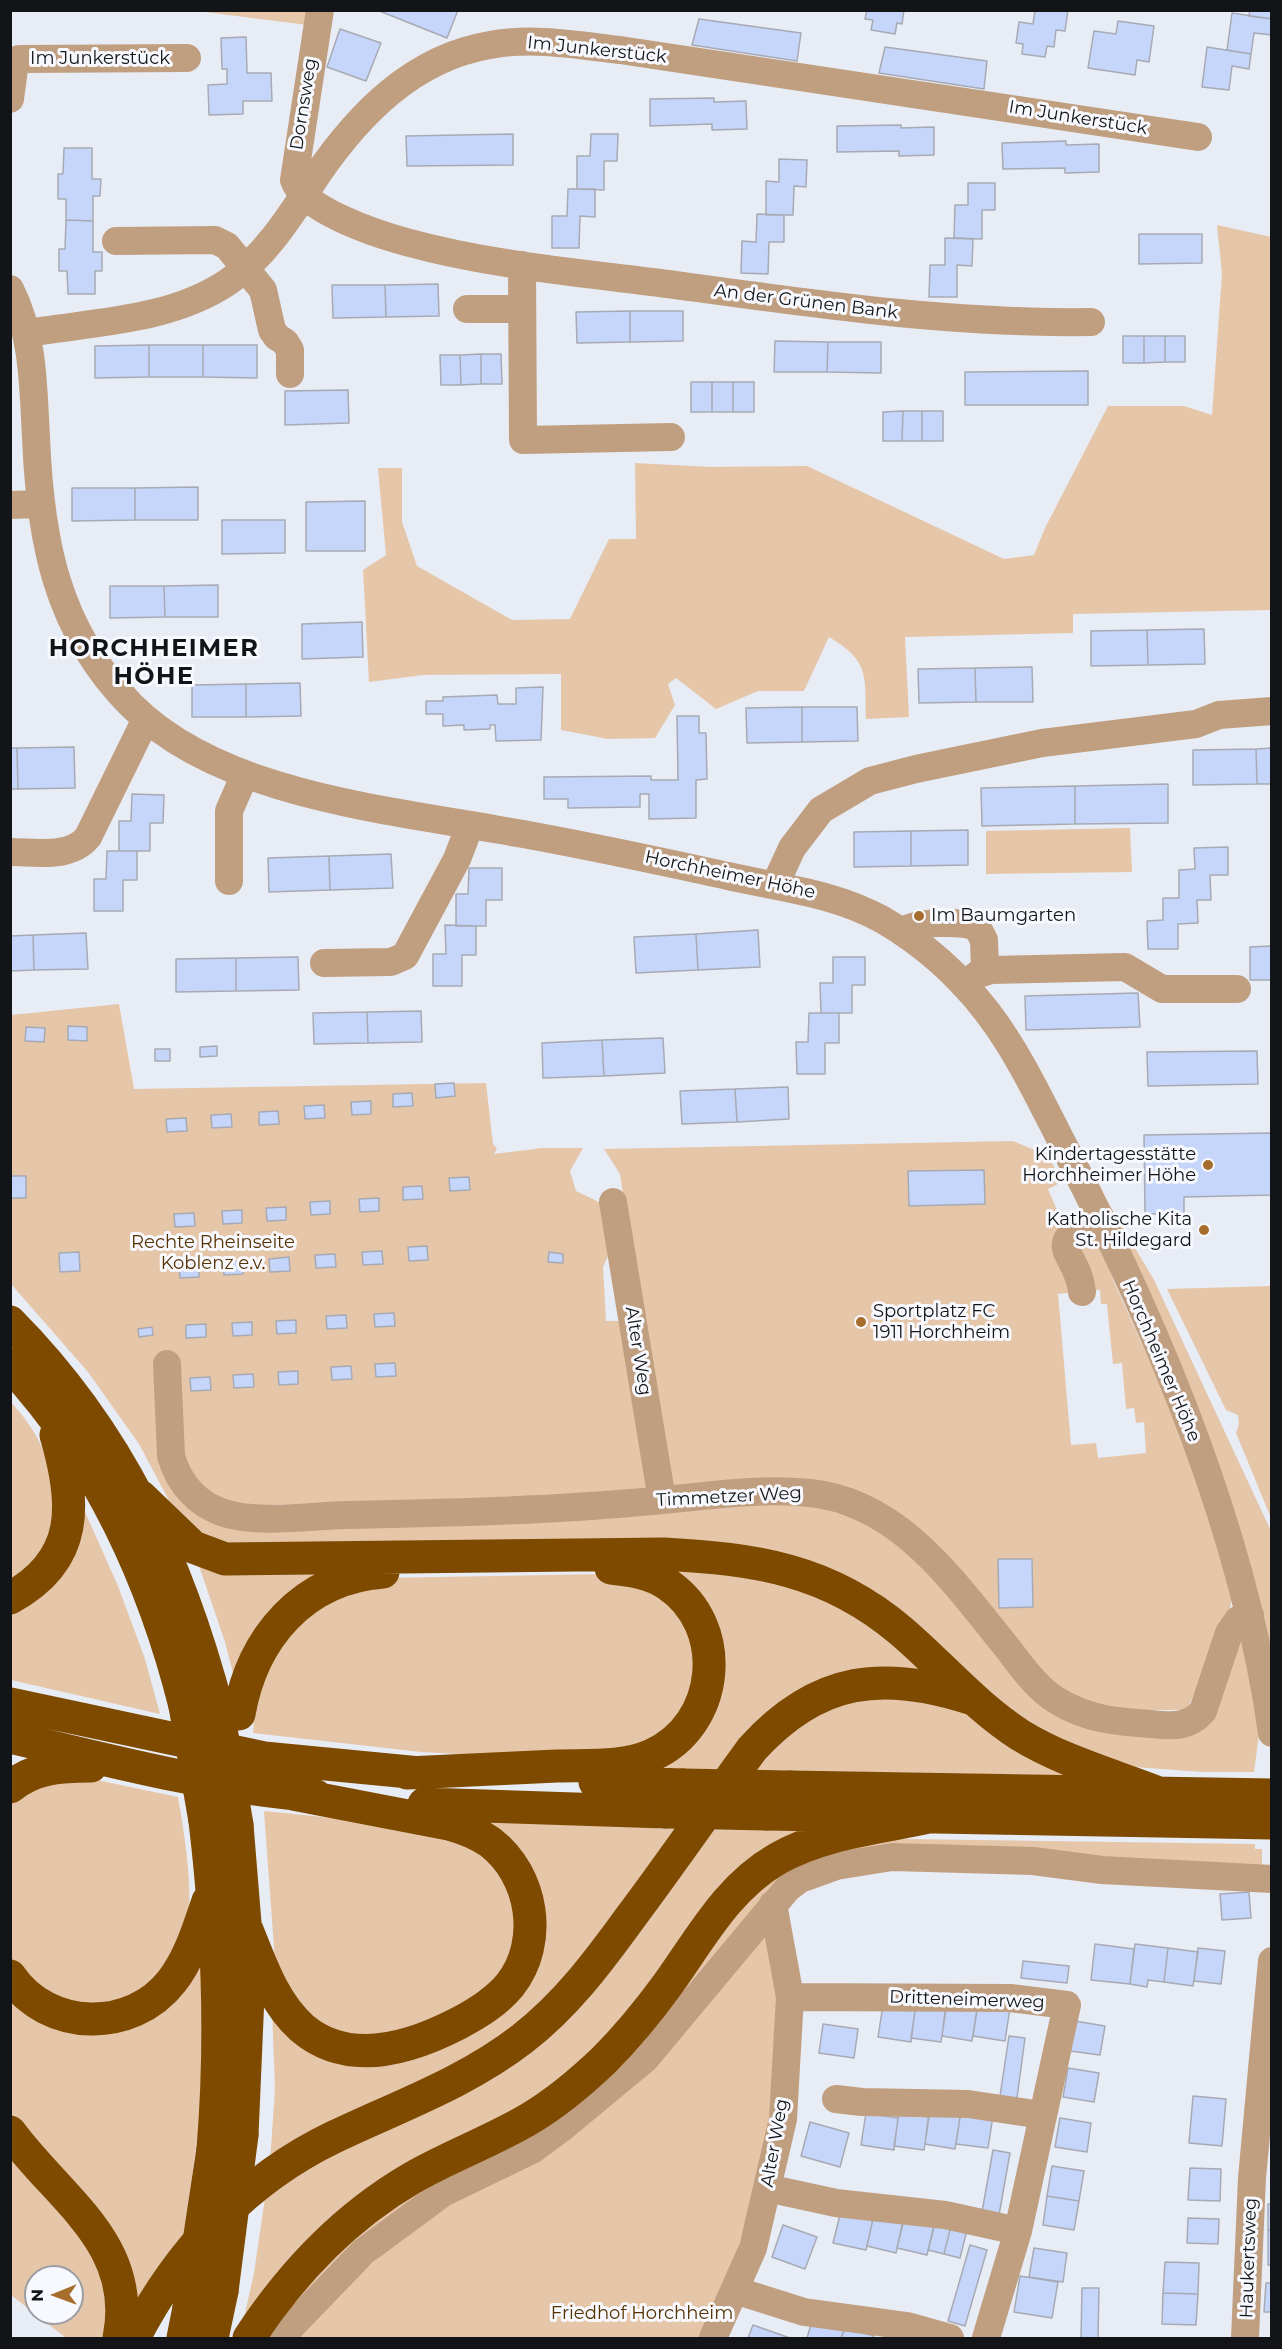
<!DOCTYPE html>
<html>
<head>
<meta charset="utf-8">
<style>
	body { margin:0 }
	#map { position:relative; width:1282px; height:2349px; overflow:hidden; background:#e8ecf5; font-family:Montserrat,sans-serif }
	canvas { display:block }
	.frame { position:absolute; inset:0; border:12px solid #131417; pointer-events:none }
	.north { position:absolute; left:24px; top:2265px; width:60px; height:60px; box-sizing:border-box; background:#f7f9ff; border:2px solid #9c9da2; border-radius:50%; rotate:269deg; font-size:16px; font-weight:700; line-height:24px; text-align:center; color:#131417 }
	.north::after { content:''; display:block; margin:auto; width:21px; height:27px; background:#a66d2c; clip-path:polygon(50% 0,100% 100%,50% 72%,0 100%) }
</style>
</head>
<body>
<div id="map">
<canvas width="1282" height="2349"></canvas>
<div class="frame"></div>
<div class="north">N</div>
</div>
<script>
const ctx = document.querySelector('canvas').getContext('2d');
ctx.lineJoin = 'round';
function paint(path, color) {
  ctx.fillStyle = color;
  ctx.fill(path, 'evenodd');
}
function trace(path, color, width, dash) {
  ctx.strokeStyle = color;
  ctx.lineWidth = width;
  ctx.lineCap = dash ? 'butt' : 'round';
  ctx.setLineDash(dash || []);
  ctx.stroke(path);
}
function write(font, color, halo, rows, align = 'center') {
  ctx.font = font + ' Montserrat,sans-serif';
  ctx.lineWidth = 6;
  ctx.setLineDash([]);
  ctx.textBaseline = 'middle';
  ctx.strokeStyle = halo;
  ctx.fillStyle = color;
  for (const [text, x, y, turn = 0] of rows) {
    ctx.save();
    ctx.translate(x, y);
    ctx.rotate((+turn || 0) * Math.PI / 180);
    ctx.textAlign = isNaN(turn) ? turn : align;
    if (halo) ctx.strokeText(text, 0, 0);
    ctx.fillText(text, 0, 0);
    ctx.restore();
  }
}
paint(new Path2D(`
	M197,11H319L315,26Z
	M1217,225L1271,237V610L1073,614V633L905,637L909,717L866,719C865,676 870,661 829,637L804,691H758L716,709L676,678L668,684L675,705L655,738L608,739L561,730V674L423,675L369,682L363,570L386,555L378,468H402V522L417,566L512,620L570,619L609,539H636L635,463L710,467L807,466L1004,559L1034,555L1045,528L1108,406H1184L1212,415L1222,274Z
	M1130,828L1132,872L986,874V831Z
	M119,1004L134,1089L486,1083L493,1144L497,1149L494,1154L542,1148H583L570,1171L576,1191L605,1205L608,1256L603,1267L606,1321H625L656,1477L634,1499L197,1506L808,1500L893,1531L1034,1693L1186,1735L1239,1635L1245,1638L1260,1727L1254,1772H1202L1135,1767L1051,1741L814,1567L210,1545L174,1510L139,1444L88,1372L11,1284V1015Z
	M1013,1141L1037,1151L1044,1148L1062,1182L1048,1189L1064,1227L1074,1292L1058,1294L1071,1445L1096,1443L1098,1458L1146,1453L1144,1422L1136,1423L1134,1408L1126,1409L1122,1363L1113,1364L1107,1304H1101L1100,1290H1092L1075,1246L1089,1233L1100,1242L1114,1282L1187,1443L1233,1592L1229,1614L1187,1710H1123L1069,1703L892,1514L676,1488L669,1482L661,1449L620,1174L604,1149Z
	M1103,1194L1154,1280L1271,1531V1647C1235,1489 1166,1343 1103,1194Z
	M1271,1286H1272L1271,1518L1236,1433L1239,1424L1238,1415L1226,1410L1167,1289Z
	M10,1401C51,1446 51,1472 60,1528L10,1589Z
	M81,1503L118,1586L145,1659L160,1714L11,1680V1611Z
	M196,1557L337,1567L236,1685L225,1642Z
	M684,1564L823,1590L938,1676L868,1674L724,1769H647L716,1702L663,1571Z
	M605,1574L646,1583L690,1622L695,1698L644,1750L533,1758L421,1752L253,1733L254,1717L266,1669L312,1605L383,1578Z
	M851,1697L934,1698L1094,1776L751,1770L779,1738Z
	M92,1779L178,1797C184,1832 200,1919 179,1948C165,1968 145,1986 129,2004L66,2006L18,1969L11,1958L10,1800L24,1787Z
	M264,1811L402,1825L486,1848L522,1910L502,1978L430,2025L355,2040L307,2019L275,1961Z
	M461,1820L658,1823V1829H681L619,1918L519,2025L481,2052L270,2162L275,2089L272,2009L411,2055L541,1939Z
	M839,1825L806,1835L595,2055L480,2134L241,2331L254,2273L267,2184L462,2090L709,1830H758Z
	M907,1839L1255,1844V1849H1262V1873L811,1869L664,2028L279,2330L293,2293L378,2213L511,2141L731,1914L795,1863L886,1840Z
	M769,1918L785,2005L775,2113L727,2289L710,2338H286Z
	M204,1941L200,2119L184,2236L136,2304L11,2115L10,1992L94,2028Z
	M10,2147L107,2268L110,2338H66L11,2295ZM36,2277H72V2313H36Z`), '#e5c6a9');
const building = new Path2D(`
	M377,10H458L447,38Z
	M867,10H904L902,24L897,23L895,34L871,30L873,20L865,19Z
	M1035,10H1068L1065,31L1056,30L1054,47L1047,46L1045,57L1022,54L1023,44L1016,43L1019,22L1033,24Z
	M1250,10H1272V19L1249,16Z
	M1232,13L1272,19V35L1254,33L1251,54L1227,50Z
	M699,19L801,33L797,61L692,45Z
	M1118,21L1154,26L1149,62L1137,60L1135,75L1088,68L1094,31L1116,34Z
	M340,29L381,43L366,81L327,67Z
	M246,37L247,73H271L272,101H243V114L209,115L208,85L227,84V69H222L221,38Z
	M885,47L987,61L984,89L879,73Z
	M1207,47L1251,54L1249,69L1232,66L1229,90L1202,87Z
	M714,98V102L746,101L747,129L712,130V124L650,126V99Z
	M901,125V128L934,127V155L899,156V151L837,152V126Z
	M513,134V165L407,166L406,136Z
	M591,134H618L617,161H604V190L577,189V156H590Z
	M1066,141V145L1099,144V172L1065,173V168L1003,169L1002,143Z
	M64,148H92V179H101L100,196H93V221L66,220V199H58V174H63Z
	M779,159L807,160L806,187L794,186L793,215H766V181L779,182Z
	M968,183H995V210H982V239L954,238L955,205H968Z
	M568,189H595V217L580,216L579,248H552V216H567Z
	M757,214L784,215V242H769L768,274L741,273L742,241L756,242Z
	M66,220L93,221V252H102V271H95V294H68L67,271H59V249H65Z
	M1139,234H1202V263L1139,264Z
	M945,238L973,239L972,266L957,265V297H929L930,265H945Z
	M438,284L439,316L386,317L385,285Z
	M332,285H385L386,317L333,318Z
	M630,311V342L577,343L576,312Z
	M630,311H683V341L630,342Z
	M1123,336H1144V363H1123Z
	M1144,336H1165V362L1144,363Z
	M1165,336H1185V362H1165Z
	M775,341L828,342L827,372H774Z
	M828,342H881V373L827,372Z
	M149,345V377L95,378V346Z
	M149,345H203V377H149Z
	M203,345H257V378L203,377Z
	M481,354H501L502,384H481Z
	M481,354V384L461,385L460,355Z
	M440,355H460L461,385H441Z
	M1088,371V405H965V372Z
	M691,382H712V412H691Z
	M712,382H733V412H712Z
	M733,382H754V412H733Z
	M348,390L349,423L285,425V391Z
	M903,411L902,441H883V412Z
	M903,411H922V441H902Z
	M922,411H943V441H922Z
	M198,487V520H135V488Z
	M72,488H135V520L72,521Z
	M365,501V551H306V502Z
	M222,520H285V553L222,554Z
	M218,585V617H165L164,586Z
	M110,586H164L165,617L110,618Z
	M362,622L363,657L302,659V624Z
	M1204,629L1205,664L1148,665L1147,630Z
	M1147,630L1148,665L1091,666V631Z
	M1032,667L1033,702H976L975,668Z
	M975,668L976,702L919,703L918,669Z
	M300,683L301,716L246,717V684Z
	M246,684V717H192V685Z
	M543,687L541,740L496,741L495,725H490V729L464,730V725L443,726V714H426V701H443V697L497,695L498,704H516V688Z
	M802,707V742L747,743L746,708Z
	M802,707H857L858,741L802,742Z
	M677,716H699V733H706L707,779L696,780V818L649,819V794H640V807L568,808V799H544V777L651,776V780H678Z
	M74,747L75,788L18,789L17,748Z
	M10,748H17L18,789H10Z
	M1272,748V784H1257L1256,749Z
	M1256,749L1257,784L1193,785V750Z
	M1168,784V823L1075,824V786Z
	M1075,786V824L982,826L981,788Z
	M132,794L164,795L163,823H150V851H119V821H131Z
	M968,830V865L911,866V831Z
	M911,831V866L854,867V832Z
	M1228,847V875H1210L1211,900H1197L1198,923L1178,924V949H1148L1147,921L1163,920V898H1179V870L1195,869L1194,848Z
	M107,851H137V880H123V911H94V879H106Z
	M391,854L393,888L330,890L329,856Z
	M329,856L330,890L269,892L268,858Z
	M469,868H502V900H486V926H456V894H468Z
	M445,925L476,926V955H462V986H433V954H446Z
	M758,930L760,967L698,970L696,934Z
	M86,933L88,969L34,970L33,935Z
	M696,934L698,970L636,973L634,937Z
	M33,935L34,970L10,971V936Z
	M1272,946V980H1250V947Z
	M298,957L299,990L236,991V958Z
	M833,957H865V985H852V1013H821L820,983H833Z
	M236,958V991L176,992V959Z
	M1138,993L1140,1027L1026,1030L1025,996Z
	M421,1011L422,1042L368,1043L367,1012Z
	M367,1012L368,1043L314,1044L313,1013Z
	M809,1013H839V1043H825V1074H797L796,1042H808Z
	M68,1026L87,1027V1041L68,1040Z
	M26,1027L45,1028L44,1042L25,1041Z
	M663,1038L665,1073L604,1076L602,1040Z
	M602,1040L604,1076L543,1078L542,1043Z
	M217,1046V1056L200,1057V1047Z
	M155,1049H170V1061H155Z
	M1257,1051L1258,1084L1148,1086L1147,1052Z
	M454,1083L455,1096L436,1098L435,1084Z
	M788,1087L789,1119L737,1122L735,1089Z
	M735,1089L737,1122L682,1124L680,1091Z
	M412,1093L413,1106L393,1107V1094Z
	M371,1101V1114L352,1115L351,1102Z
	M324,1105L325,1118L305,1119L304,1106Z
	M278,1111L279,1124L259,1125V1112Z
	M231,1114L232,1127L212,1128L211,1115Z
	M186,1118L187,1131L167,1132L166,1119Z
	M1272,1133V1195L1184,1197V1213L1145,1214L1144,1135Z
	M984,1170L985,1204L909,1206L908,1171Z
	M11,1176H26V1198H11Z
	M469,1177L470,1190L450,1191L449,1178Z
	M422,1186L423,1199L403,1200V1187Z
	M379,1198V1211L360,1212L359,1199Z
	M330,1201V1214L311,1215L310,1202Z
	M286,1207V1220L267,1221L266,1208Z
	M242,1210V1223L223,1224L222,1211Z
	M194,1213L195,1226L175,1227L174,1214Z
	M427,1246L428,1260L409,1261L408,1247Z
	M382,1251L383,1264L363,1265L362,1252Z
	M79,1252L80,1271L60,1272L59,1253Z
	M549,1252L563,1254V1263L548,1262Z
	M335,1254L336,1267L316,1268L315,1255Z
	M289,1257L290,1271L270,1272L269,1259Z
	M243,1261V1274L224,1275L223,1262Z
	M199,1264V1277L180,1278L179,1265Z
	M394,1313L395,1326L375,1327L374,1314Z
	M346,1315L347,1328L327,1329L326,1316Z
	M296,1320V1333L277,1334L276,1321Z
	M252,1322V1335L233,1336L232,1323Z
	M206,1324V1337L186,1338V1325Z
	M152,1327L153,1335L139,1337L138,1329Z
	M395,1363L396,1376L376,1377L375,1364Z
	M351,1366L352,1379L332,1380L331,1367Z
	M298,1371V1384L279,1385L278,1372Z
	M253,1374L254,1387L234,1388L233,1375Z
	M210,1377L211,1390L191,1391L190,1378Z
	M998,1559H1032L1033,1607L999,1608Z
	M1249,1892L1251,1918L1222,1920L1220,1894Z
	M1095,1944L1134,1949L1130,1984L1091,1980Z
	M1135,1944L1168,1948L1164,1982L1148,1980L1147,1987L1130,1984Z
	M1168,1948L1198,1952L1193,1986L1164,1982Z
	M1198,1948L1225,1951L1221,1984L1194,1981Z
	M1023,1961L1069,1966L1067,1983L1021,1978Z
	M946,2004L977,2009L972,2041L942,2036Z
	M978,2004L1010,2008L1005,2041L973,2036Z
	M883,2005L915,2010L911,2042L878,2037Z
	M916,2005L946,2009L941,2042L911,2038Z
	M1075,2021L1105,2026L1100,2055L1070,2051Z
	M823,2024L858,2029L854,2058L819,2053Z
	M1009,2036L1025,2038L1017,2098L1000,2096Z
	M1068,2068L1099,2073L1094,2102L1063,2097Z
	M1193,2096L1226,2099L1222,2146L1189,2143Z
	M961,2111L993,2116L988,2148L956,2144Z
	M929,2112L960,2117L955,2149L925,2144Z
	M866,2113L898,2118L894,2150L861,2145Z
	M899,2113L929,2117L924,2150L894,2146Z
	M1060,2118L1091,2123L1087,2152L1055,2147Z
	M810,2122L849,2133L840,2167L801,2156Z
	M993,2150L1010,2153L999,2215L982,2212Z
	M1052,2166L1084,2171L1079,2201L1047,2196Z
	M1190,2168L1221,2169L1220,2201L1188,2200Z
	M1047,2196L1079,2201L1074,2230L1043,2225Z
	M1268,2204H1272V2230H1268Z
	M841,2211L873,2219L866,2250L833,2243Z
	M874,2214L903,2221L896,2253L867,2246Z
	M905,2216L935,2223L927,2255L897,2248Z
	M936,2218L952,2222L944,2254L928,2250Z
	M1188,2218L1219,2219L1218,2244L1187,2243Z
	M952,2222L968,2226L960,2258L944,2254Z
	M783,2225L817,2237L805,2269L772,2257Z
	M1268,2230H1272V2265H1268Z
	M970,2245L987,2250L965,2326L948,2321Z
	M1034,2248L1067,2253L1063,2282L1029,2277Z
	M1165,2262L1199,2263L1198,2294L1163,2293Z
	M1020,2276L1058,2282L1052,2318L1014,2312Z
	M1266,2283H1272V2312H1264Z
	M1082,2288H1099L1098,2338H1081Z
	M1163,2293L1198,2294L1196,2325L1162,2324Z
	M812,2321L844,2331L841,2338H807Z
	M753,2325L790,2338H748Z
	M845,2327L874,2336L873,2338H841Z`);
paint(building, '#c6d5fa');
trace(building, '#a7aab3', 1.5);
trace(new Path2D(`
	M320,10L294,180C303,210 377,234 406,242C493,266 585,273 675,285C813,304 951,324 1091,322
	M10,99L14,69L19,59L187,58
	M116,241L215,240L227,246L263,290L272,330L277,337L285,342L290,350V374
	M522,265L523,440L671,437
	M10,289C34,336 33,386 36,437C40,539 56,629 131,705C217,792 379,809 494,829C573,842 650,859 728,876C782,888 834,893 883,920C924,944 959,975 988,1013C1020,1055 1043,1106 1068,1154C1160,1333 1244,1532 1272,1733
	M467,309H522
	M27,333C94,322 170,321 228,282C266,256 292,213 317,175C359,114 413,58 490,45C533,37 577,45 620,50L1198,137
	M10,505L41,504
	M10,852C36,852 70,859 88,837L146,719
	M229,881V811L245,774
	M775,885L792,848L821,810L870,781L916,769L1042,743L1196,724L1219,715L1272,711
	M902,932C913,921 962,921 977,927L984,940L985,971
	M324,963L391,962L405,956L457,859L470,825
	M964,985L978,974L991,970L1125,967L1162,989H1237
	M613,1202L662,1500
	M1082,1292C1078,1249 1038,1247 1100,1217
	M167,1364L171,1456C179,1484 197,1504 224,1513C258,1524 310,1516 346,1515C440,1513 536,1511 630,1503C689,1499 751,1487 810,1493C899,1502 953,1581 1005,1645C1020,1664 1035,1687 1056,1700C1086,1719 1117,1722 1151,1724C1171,1726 1189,1728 1203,1711L1229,1633L1238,1620L1250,1615
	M790,1997L1010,1998L1067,2005L1018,2231L986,2338
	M836,2099L862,2102L968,2104L1042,2115
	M767,2188L836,2203L945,2215L1018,2231
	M747,2294L804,2312L907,2326L950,2338
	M280,2338L363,2252L443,2193L532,2150L563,2127L645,2059L787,1889L800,1879L836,1866L892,1857L1033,1861L1102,1870L1272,1879
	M713,2338L753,2248L783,2119L790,1997L773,1904
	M1245,2338L1252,2178L1272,1961`), '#c09f80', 28);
trace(new Path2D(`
	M10,1322C120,1433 179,1562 218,1711
	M10,1365C99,1460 154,1582 185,1706
	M140,1496L193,1547L225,1559L664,1554C755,1559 828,1569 901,1631C941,1665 975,1706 1020,1735C1062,1761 1113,1775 1159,1793
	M10,1598C80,1560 76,1503 56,1435
	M10,1704L264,1758L430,1774
	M239,1714C252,1638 303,1578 383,1572
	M10,1737C111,1761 213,1788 316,1796
	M407,1773C457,1771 507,1768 557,1766C589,1765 623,1768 652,1755C720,1725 730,1626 667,1584C651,1573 631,1570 611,1568
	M595,1782L683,1785
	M10,1787C35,1767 61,1766 91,1766
	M790,1787L1272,1795
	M424,1804L665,1812
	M767,1814L1272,1823
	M205,1821C218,1930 222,2040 213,2149
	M237,1825L249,1972L242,2135
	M247,1930C261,1964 273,2002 302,2028C349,2068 411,2048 459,2023C478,2013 496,2002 510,1985C544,1942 533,1875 490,1842C477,1833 464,1828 449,1824L293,1794
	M10,1976C48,2032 132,2033 172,1981C190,1958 199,1927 208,1901
	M10,2132C60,2200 138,2244 119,2338
	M134,2338C178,2252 246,2179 334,2137C399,2106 465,2083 522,2039C566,2005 598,1962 630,1918C672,1862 711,1805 752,1749C818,1676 884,1670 973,1699
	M183,2338L189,2308
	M212,2338L222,2291
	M249,2338C291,2274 345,2217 412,2178C450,2156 492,2141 529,2119C556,2103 581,2082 604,2060C627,2037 649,2010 668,1984C701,1938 727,1888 777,1859C822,1833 879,1828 929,1817`), '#7d4a00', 33);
trace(new Path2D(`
	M185,1706L205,1821
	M218,1711L237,1825
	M683,1785L790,1787
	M665,1812L767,1814
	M222,2291L242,2135
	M189,2308L213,2149`), '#7d4a00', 33);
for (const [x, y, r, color] of [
	[919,916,6,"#a66d2c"],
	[1208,1165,6,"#a66d2c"],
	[1204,1230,6,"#a66d2c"],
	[861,1322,6,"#a66d2c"]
]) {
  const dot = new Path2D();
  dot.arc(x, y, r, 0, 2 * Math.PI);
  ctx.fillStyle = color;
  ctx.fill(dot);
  trace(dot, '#f7f9ff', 2);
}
write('18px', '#131417', '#f7f9ff', [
	["Im Junkerstück",597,50,6],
	["Im Junkerstück",100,59],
	["Dornsweg",304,104,-81],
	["Im Junkerstück",1078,118,9],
	["An der Grünen Bank",806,302,7],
	["Horchheimer Höhe",730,875,12],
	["Alter Weg",638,1351,81],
	["Horchheimer Höhe",1161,1361,67],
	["Timmetzer Weg",729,1497,-3],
	["Dritteneimerweg",967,2000,2],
	["Alter Weg",775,2143,-80],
	["Haukertsweg",1249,2258,-88]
]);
write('18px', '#131417', '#f7f9ff', [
	["Im Baumgarten",931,916],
	["Kindertagesstätte",1196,1155,"right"],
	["Horchheimer Höhe",1196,1176,"right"],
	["Katholische Kita",1192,1220,"right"],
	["St. Hildegard",1192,1241,"right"],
	["Sportplatz FC",873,1312],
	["1911 Horchheim",873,1333]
], 'left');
write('18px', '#573201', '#f7f9ff', [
	["Rechte Rheinseite",213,1243],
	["Koblenz e.v.",213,1264],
	["Friedhof Horchheim",642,2314]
]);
ctx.letterSpacing = '1.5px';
write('bold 24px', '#131417', '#f7f9ff', [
	["HORCHHEIMER",154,649],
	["HÖHE",154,677]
]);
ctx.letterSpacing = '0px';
</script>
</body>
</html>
